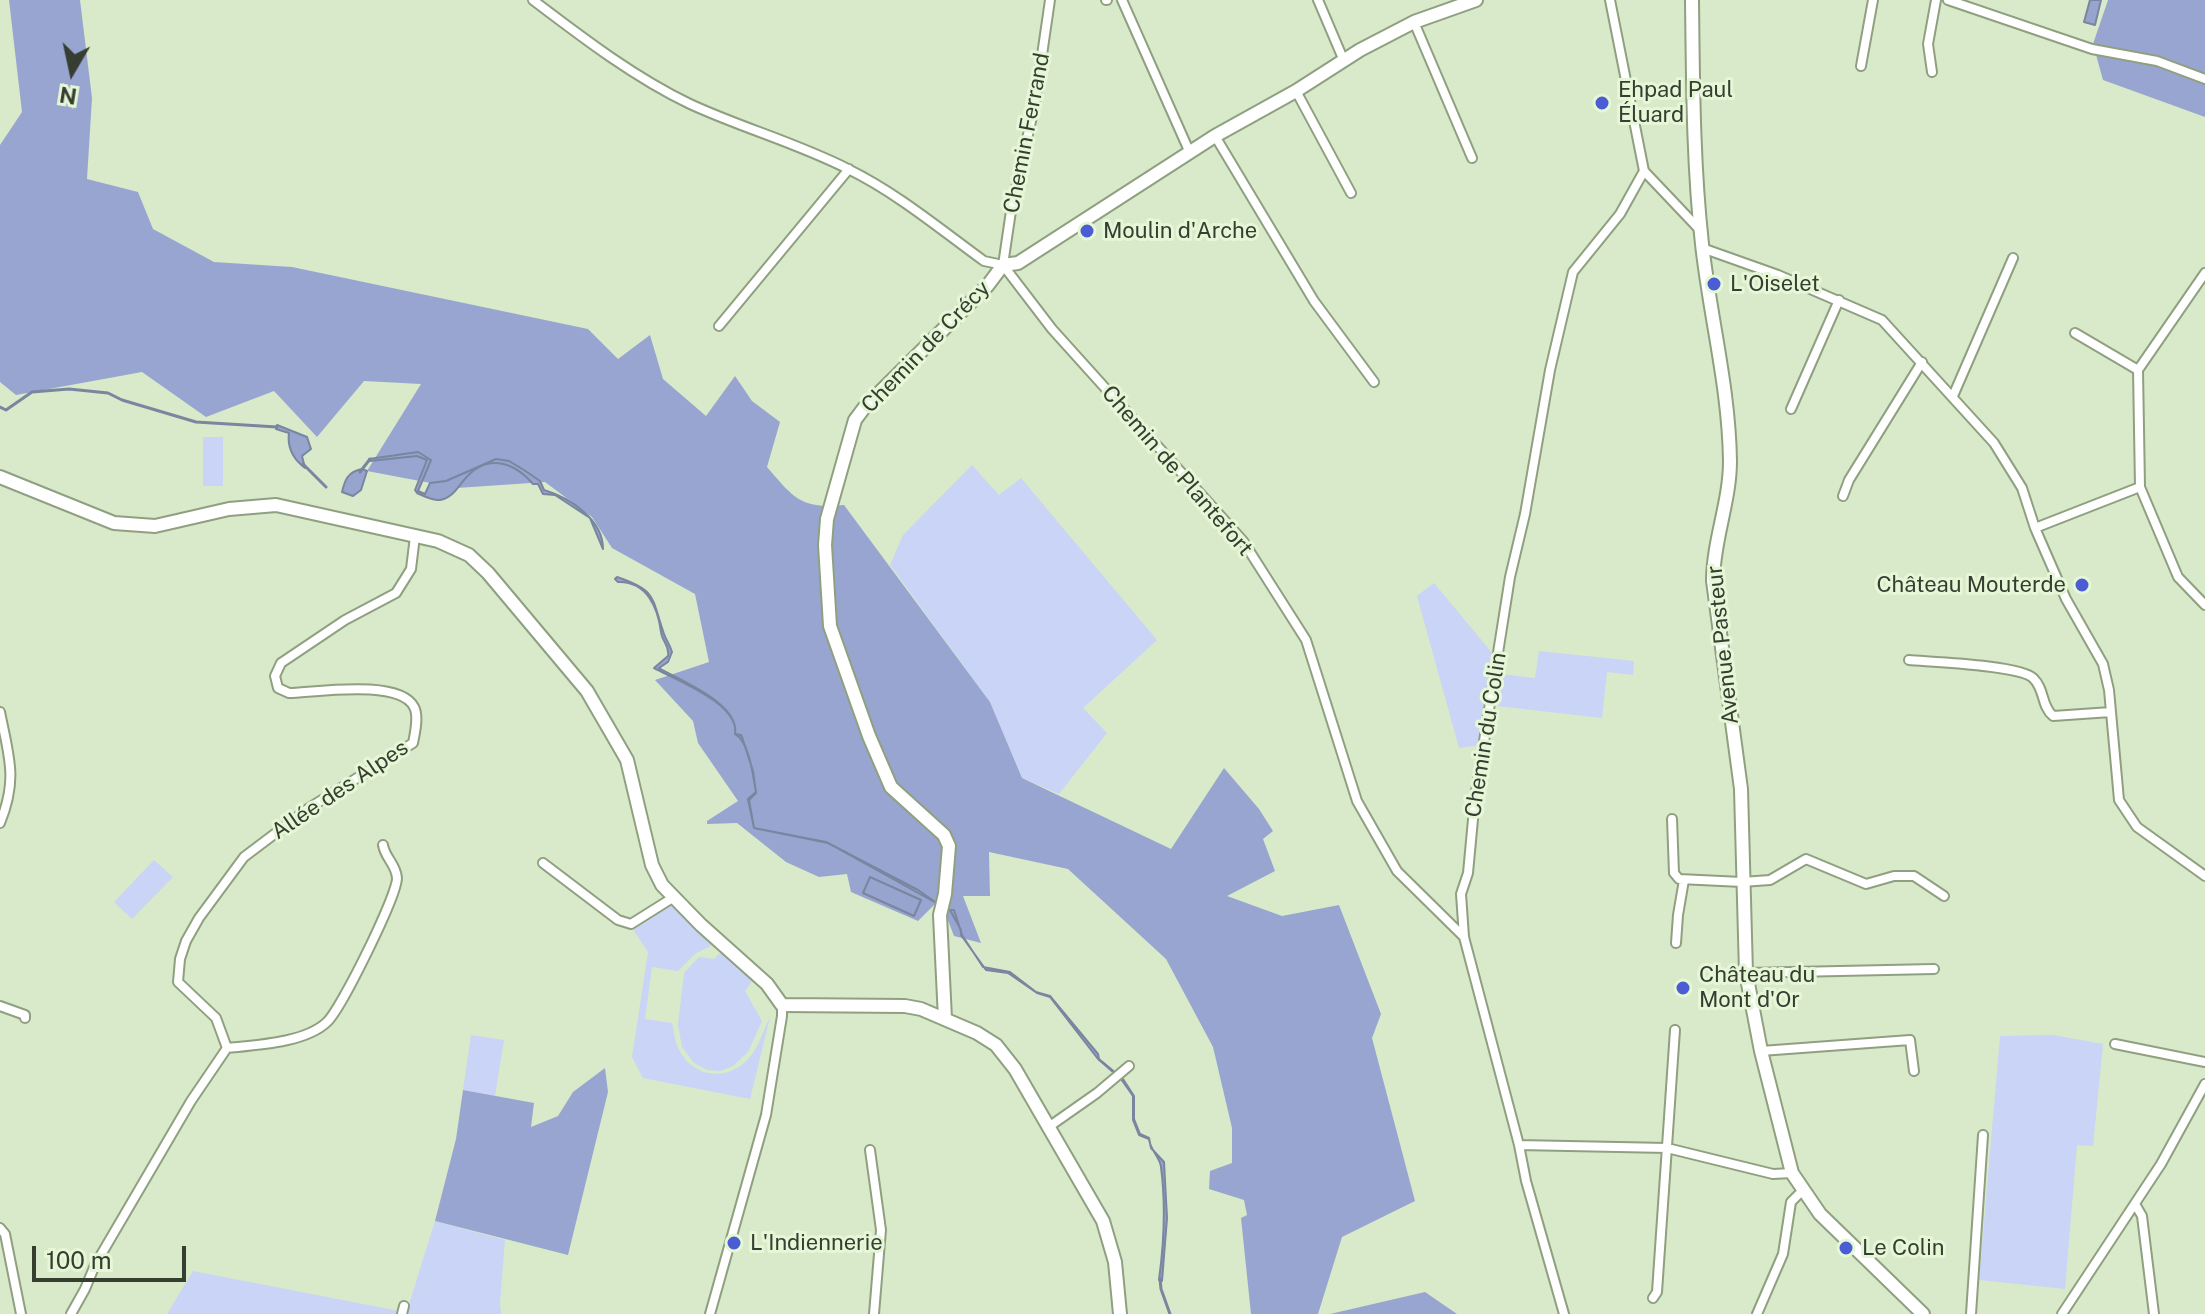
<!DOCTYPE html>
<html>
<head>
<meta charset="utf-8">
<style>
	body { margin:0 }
	#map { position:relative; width:2205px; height:1314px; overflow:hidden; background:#d8eac9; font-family:"Public Sans",sans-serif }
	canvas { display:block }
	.north { position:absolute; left:32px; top:32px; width:80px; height:80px; -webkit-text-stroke:6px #e5f7d6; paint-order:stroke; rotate:189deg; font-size:22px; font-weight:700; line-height:32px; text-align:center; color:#363e31 }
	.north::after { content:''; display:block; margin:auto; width:28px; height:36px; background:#363e31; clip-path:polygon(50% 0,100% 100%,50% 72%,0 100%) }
	.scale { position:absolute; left:32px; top:1246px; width:154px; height:36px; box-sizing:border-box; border:4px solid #363e31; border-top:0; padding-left:10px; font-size:24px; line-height:28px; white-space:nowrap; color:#363e31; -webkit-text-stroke:6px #e5f7d6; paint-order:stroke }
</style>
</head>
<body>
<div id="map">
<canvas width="2205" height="1314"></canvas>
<div class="north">N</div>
<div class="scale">100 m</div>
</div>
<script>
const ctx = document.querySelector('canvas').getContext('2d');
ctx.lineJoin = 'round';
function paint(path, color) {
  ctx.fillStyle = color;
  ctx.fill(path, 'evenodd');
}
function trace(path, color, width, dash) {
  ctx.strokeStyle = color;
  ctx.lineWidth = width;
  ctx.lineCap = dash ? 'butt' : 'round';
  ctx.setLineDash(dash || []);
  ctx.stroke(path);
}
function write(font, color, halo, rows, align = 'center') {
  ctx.font = font + ' "Public Sans",sans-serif';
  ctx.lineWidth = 6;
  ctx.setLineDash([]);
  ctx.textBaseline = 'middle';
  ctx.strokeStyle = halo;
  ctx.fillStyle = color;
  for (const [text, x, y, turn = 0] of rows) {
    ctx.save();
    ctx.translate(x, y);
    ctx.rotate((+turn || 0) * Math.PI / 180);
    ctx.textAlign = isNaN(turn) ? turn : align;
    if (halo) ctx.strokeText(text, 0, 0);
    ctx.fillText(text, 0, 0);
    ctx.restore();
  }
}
paint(new Path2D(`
	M203,437H223V486H203Z
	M972,465L999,495L1021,478L1157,640L1083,708L1107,733L1059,794L1022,778L990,702L890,565L903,535Z
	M1434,583L1493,654L1481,745L1459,748L1417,596Z
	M1539,651L1634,661L1633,675L1607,672L1602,718L1497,706L1500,674L1535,678Z
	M154,860L173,877L132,919L114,902Z
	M671,904L714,944L695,954L678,971L652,967L645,1019L672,1023C674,1031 675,1041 678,1048C693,1079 729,1082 750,1057C759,1046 764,1029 770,1017L750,1099L643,1078L632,1057L648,952L632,928Z
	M722,951L753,980L745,991L762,1021L748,1052L733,1066L720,1071L707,1070L694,1063L682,1047L678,1025L684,973L699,957L714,959Z
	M471,1035L504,1040L495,1096L463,1090Z
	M2053,1035L2103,1044L2093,1146L2077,1145L2065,1289L1979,1280L2000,1036Z
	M435,1221L505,1240L500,1303L501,1314H406Z
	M193,1271L399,1311L398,1314H167Z`), '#c9d4f7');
paint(new Path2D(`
	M9,0H80L92,98L87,179L138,192L153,229L214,262L292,267L588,329L618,359L650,335L663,379L706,416L735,376L752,401L780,422L767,467C794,498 800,509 844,505L990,702L1022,778L1171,849L1224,768L1259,809L1273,831L1263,839L1275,871L1227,896L1282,916L1339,905L1381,1014L1372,1038L1415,1201L1342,1237L1318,1314H1251L1241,1218L1247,1215L1244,1200L1209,1189L1210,1171L1232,1163V1128L1213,1047L1166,959L1068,869L989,852L990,896H963L981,943L954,936L940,899L918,921L851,892L847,874L819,877L786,862L737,823L707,824V821L738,801L698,743L693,721L655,680L709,662L695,594L612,548L592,517L545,482L457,488L367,471L421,384L364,381L317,437L274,391L206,417L142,372L16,395L0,382V145L22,112Z
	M2108,0H2205V117L2103,80L2093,44Z
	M605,1068L608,1092L568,1255L435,1221L456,1139L463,1090L534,1103L531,1127L558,1116L573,1092Z
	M1425,1292L1457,1314H1330Z`), '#98a5d0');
const water = new Path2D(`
	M2090,0H2101L2095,25L2084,22Z
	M277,425L307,437L311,449L302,456L305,468C293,459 287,448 289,433L276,429Z
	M418,452L431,460L418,491L425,494L430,483L446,481L496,459L509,461L524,470L540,481L544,490C570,498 603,519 603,549L590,518L555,495L543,494L538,484H533C513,461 486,453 464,480C457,488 452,498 440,500C433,501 424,496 417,493L415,490L427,460L417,456L370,461L369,459Z
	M362,469L367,471L361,490L353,496L342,492C345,479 348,472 362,469Z
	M617,577C658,591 651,597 664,634C666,640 670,645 672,652L668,662L659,668C681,681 740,704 735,734L741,735L742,737L753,771L756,793L749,800L754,828L826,842L918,890L938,904L828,843L754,828L748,799L749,798L756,792C753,775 749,741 735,734C740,704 676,680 654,668L668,656C670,645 662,642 661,632C658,608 647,581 618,582L615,579Z
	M870,877L921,900L914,916L863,893Z
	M950,910H954L962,935L983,967L1010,972L1036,992L1050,996L1098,1054L1099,1059L1123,1079L1134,1096V1119L1140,1134L1149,1138L1151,1148L1164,1162L1167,1218L1162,1281L1159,1280C1164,1243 1166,1205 1161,1167C1160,1157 1150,1150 1149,1139L1139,1135L1133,1120V1096L1121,1079L1098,1059L1050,997L1037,993L1008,973L986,970L961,935V930Z`);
paint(water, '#97a4ce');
trace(water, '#7a859f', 2);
trace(new Path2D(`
	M0,407L6,410L32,392L69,389L108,393L122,400L196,422L277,427
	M303,464L326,487
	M360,472L370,459
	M1160,1279L1161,1289L1170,1314`), '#7a859f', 3);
const street = new Path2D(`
	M533,0C583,38 634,77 690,104C742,128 797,143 848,169C897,193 940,229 984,261L1003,265
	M1106,0H1107
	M1122,0L1190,153
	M1318,0L1344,61
	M1610,0L1644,171L1700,230
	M1948,0L2092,49L2157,61L2205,79
	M1414,22L1472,158
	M1861,66L1873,0
	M1932,72L1928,44L1936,0
	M1296,91L1351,193
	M1215,136L1314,301L1374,382
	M1702,248L1778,275L1882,320L1994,443L2022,488L2035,528L2066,599L2103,664L2109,690L2119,800L2137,827L2205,876
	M1003,265L1052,329L1243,541L1306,640L1357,801L1397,871L1464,937
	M1003,265L1011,211L1035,103L1050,0
	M2205,273L2138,370L2140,487L2178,577L2205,605
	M719,326L849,169
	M2075,333L2138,370
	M1953,396L2013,258
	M1791,409L1839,300
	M1843,496L1849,480L1922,362
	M2035,528L2140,487
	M1909,660C1932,662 2020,665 2033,678C2045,689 2041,706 2053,716L2111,712
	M0,712C9,757 18,779 0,823
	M1672,819L1674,873L1679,879L1742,882L1770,880L1806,859L1866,884L1894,876H1914L1944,896
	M543,863L618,920L631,924L674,897
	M1676,943L1678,915L1684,880
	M1746,973L1934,969
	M0,1006L25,1015V1018
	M2115,1044L2205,1062
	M227,1048L216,1018L178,982L180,959L186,941L199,918L244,857L309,808L413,743C415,733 419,716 414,707C400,679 317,692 289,693L278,688L275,676L281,663L345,620L396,593L411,569L415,536
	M1761,1051L1910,1040L1914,1071
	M1050,1126L1097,1093L1129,1066
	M1519,1145L1667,1148L1773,1174L1792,1173
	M870,1150L881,1230L874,1314
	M2135,1204L2142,1216L2154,1314
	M0,1228L5,1234L21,1314
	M1653,1298L1657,1292L1675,1030
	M71,1314L85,1289L95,1265L191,1101L227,1048C256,1045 305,1043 327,1022C341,1009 397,896 397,878C396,864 385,858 383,845
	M402,1314L404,1306
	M710,1314L766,1115L782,1016V1005
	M1564,1314L1526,1181L1519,1145L1464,937L1461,894L1468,873L1475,798L1510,577L1525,514L1550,370L1573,272L1620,214L1644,171
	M1757,1314L1783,1254L1791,1202L1803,1190
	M1971,1314L1983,1135
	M2062,1314L2161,1164L2205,1084`);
const secondary = new Path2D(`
	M1692,0C1693,81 1693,163 1702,244C1710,317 1729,387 1730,461C1730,502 1713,541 1713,581L1741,789L1746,973L1761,1051L1792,1173L1820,1214L1923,1314
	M0,477L114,523L155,526L229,509L276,505L438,541L469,555L488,573L587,691L627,760L652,865L662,885L701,925L767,984L782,1005L905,1006L921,1009L977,1033L996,1045L1015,1069L1103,1221L1115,1262L1120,1314
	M945,1019L940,915L945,894L949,846L944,835L891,787L869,736L830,626L825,545L827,519L855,420L864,408L988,285L1003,265L1018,263L1215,136L1296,91L1360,50L1414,22L1476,0`);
trace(street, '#8fa081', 12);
trace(secondary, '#8fa081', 16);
trace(street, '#fff', 8);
trace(secondary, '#fff', 12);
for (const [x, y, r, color] of [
	[1602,103,8,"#4a5dd2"],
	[1087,231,8,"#4a5dd2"],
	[1714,284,8,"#4a5dd2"],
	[2082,585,8,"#4a5dd2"],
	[1683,988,8,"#4a5dd2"],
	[734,1243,8,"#4a5dd2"],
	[1846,1248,8,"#4a5dd2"]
]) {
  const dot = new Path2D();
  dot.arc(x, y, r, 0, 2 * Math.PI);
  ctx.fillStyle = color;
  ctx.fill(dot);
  trace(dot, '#e5f7d6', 3);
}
write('22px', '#363e31', '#e5f7d6', [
	["Ehpad Paul",1618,90],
	["Éluard",1618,115],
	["Moulin d'Arche",1103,231],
	["L'Oiselet",1730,284],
	["Château Mouterde",2066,585,"right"],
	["Château du",1699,975],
	["Mont d'Or",1699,1000],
	["L'Indiennerie",750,1243],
	["Le Colin",1862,1248]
], 'left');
write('22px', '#363e31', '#e5f7d6', [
	["Chemin Ferrand",1027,133,-79],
	["Chemin de Crécy",926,347,-46],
	["Chemin de Plantefort",1177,471,49],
	["Avenue Pasteur",1723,645,-96],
	["Chemin du Colin",1486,735,-81],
	["Allée des Alpes",340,790,-34]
]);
</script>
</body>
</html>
